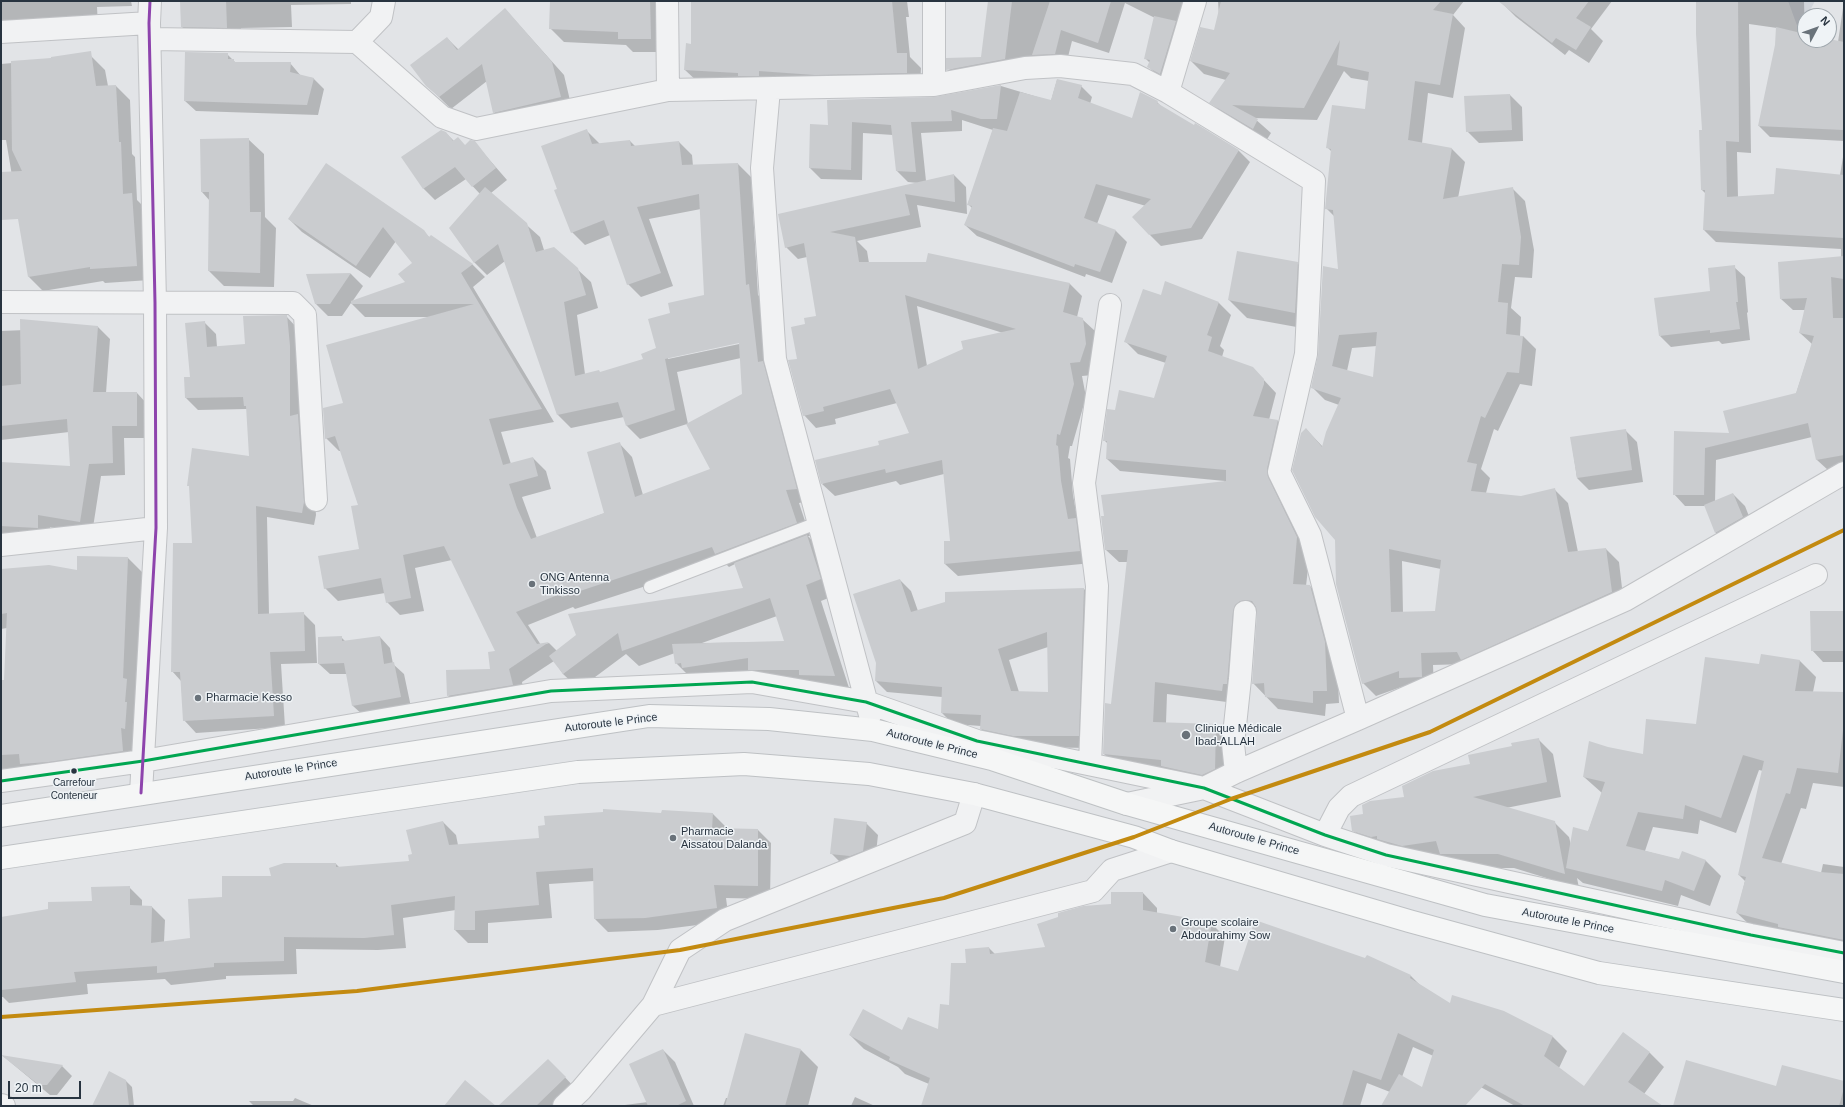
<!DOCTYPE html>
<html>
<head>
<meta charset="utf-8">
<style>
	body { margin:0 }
	#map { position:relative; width:1845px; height:1107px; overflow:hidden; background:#e2e4e7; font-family:Arial,sans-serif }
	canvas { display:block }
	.frame { position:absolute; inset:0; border:2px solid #283440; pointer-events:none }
	.north { position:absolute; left:1797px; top:8px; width:40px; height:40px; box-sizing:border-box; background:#eff3f6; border:1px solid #9fa7ad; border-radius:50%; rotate:49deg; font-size:11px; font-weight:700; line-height:16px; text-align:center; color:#283440 }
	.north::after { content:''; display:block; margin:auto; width:14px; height:18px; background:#69727a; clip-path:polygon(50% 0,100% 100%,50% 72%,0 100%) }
	.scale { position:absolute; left:8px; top:1081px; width:73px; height:18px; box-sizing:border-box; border:2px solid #283440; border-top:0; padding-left:5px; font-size:12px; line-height:14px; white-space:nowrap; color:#283440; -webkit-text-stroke:3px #eff3f6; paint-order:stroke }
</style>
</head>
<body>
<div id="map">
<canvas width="1845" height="1107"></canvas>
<div class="frame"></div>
<div class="north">N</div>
<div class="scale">20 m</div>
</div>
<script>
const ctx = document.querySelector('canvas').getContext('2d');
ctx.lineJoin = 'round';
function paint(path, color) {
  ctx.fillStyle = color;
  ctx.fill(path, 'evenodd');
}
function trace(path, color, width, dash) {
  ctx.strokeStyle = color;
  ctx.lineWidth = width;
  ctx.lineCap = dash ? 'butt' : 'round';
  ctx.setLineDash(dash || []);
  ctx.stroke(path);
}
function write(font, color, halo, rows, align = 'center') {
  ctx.font = font + ' Arial,sans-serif';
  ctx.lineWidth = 3;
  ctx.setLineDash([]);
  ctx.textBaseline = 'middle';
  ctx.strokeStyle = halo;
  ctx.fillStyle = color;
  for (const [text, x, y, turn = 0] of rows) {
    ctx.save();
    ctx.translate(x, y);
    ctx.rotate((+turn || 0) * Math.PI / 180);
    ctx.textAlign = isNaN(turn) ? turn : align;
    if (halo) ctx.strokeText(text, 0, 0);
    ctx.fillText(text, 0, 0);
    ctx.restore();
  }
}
paint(new Path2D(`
	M1788,1H1815L1807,16H1805V20L1799,31Z`), '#d0d4da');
paint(new Path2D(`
	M1,1H131L132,6L97,7L98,26L1,41Z
	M181,1H351V4L291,5L292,27L241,28L242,43L198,42L182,27Z
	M551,1H663L661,52H633L626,45L564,42L550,28Z
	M692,1H907L909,17H906L910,57L921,68L920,87L700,84L685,70L692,45Z
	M989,1H1191L1161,79L1149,67L1150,63L1145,58L1155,18L1125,3L1109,53L1072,41L1066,65L959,81L948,70L982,58Z
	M1218,1H1464L1453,15L1465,28L1453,98L1428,93L1422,143L1452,149L1465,162L1458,198L1512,188L1525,201L1534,250L1532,278L1515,277L1511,308L1521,317L1520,336H1523L1536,349L1532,386L1520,384L1498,431L1494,429L1481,469L1490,478L1486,493L1521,497L1555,490L1568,503L1578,552L1606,549L1619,562L1624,605L1467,664L1433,665L1434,689L1413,690L1407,685L1376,696L1363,683L1336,539L1306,429L1323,447L1339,405L1325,400L1312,387L1339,270L1335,217L1326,208L1332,152L1328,148L1366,110L1369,81L1351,78L1344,71L1317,120L1254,118L1271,133L1266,141L1224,115L1211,102L1226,80L1204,74L1191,61L1220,33ZM1377,346L1374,378L1347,371L1352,348ZM1402,561L1441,569L1436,612L1403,613Z
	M1505,1H1612L1591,29L1603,41L1589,63L1569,50L1565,55L1516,17L1503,4Z
	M1697,1H1804L1805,40L1838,42L1844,1V141L1770,137L1759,126L1776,45L1777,28L1749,24L1751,153L1737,152L1738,197L1775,195L1840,175L1844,151V469L1829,471L1817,460L1812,437L1716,460L1715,502L1733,494L1745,506L1754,529L1728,544L1716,533L1706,506H1685L1674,494L1675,432L1730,434L1796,394L1812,344L1800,333L1805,310H1793L1781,299L1841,257V249L1716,242L1704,230L1706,194L1702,190L1703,131Z
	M505,9L564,75L572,109L506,124L494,112L487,81L451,109L427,85L447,38L459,50Z
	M227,54L236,63H290L301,76L313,78L324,89L318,115L196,111L185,101Z
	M91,56L105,70L108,86H116L130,100L132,154L135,157L137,200L145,208L150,280L105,283L103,281L43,291L29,277L6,140H1V64Z
	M1057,80L1081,86L1092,97L1090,104L1133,119L1157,102L1163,108L1194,127L1196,125L1239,151L1250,162L1202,239L1161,246L1150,235L1146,206L1108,195L1097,224L1116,231L1127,242L1112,283L1086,274L1085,277L977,236L965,225L972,208L968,204L993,130L962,120V131L921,133L926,181L954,175L966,187L967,214L917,205L921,227L857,241L867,251L869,263H927L929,254L1070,284L1082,296L1077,317L1082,319L1095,331L1098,357L1093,375L1082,376L1086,397L1072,446H1070L1068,458L1070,459L1073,495L1078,522L1092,563L958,576L945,564L951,542L944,474L900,485L896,481L835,496L822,484L880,446L910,434L897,403L835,419L836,424L816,428L804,415L806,325L817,316L807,257L798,259L786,247L918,183L908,182L897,171L893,135L863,133L862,180L821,179L810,168L829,126L934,98L1001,86L1051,101ZM917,306L1003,333L927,366Z
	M1510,95L1522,107L1523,141L1479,143L1467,131Z
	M586,130L600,144L630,141L636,147L679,142L692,155L693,166L738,164L751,177L758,295L762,299L809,501L799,503L810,536H808L823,552L836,595L821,601L850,691L692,679L676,663L675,653L639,666L626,654L579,689L563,674L554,661L522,682L525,698L461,709L448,696L491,670L497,652L452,560L415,568L424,611L400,615L387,602L385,593L338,601L325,588L360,550L359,506L341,451H339L326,438L344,404L430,317H365L351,303L342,316H328L316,304L307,275L351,274L363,286L352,302L406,283L414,263L396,241L370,278L302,232L289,219L326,165L423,231L430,238L472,264L485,277L473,287L554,422L501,432L511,464L533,458L546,471L551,489L522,497L537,538L605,513L619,443L632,457L643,495L712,469L687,424L640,439L627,426L624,417L571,428L558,415L505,261L487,275L474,262L480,194L466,179L435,200L423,188L445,132L454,141L466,146L474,142L507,180L491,193L540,237L544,250L577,269L591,282L598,308L577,315L585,374L601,373L645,360L658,348L671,314L706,295L701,209L649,219L673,286L641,297L628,284L610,235L585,245L572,232L558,189ZM744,341V343L668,359V357ZM741,358L743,395L688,424L677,372ZM723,561L729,567L735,564L744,589L557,651L549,643L541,645L528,625L573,607L575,609ZM777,616L785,642L702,643Z
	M248,139L264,154L265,217L276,228L274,287L224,286L209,271L210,201L202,192Z
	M1297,263L1315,281L1313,330L1247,318L1229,300Z
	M1734,267L1745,277L1748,312L1747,313L1750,340L1722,344L1719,341L1671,347L1660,336L1711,292Z
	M1162,297L1219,303L1231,315L1220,346L1224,350L1222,357L1262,378L1276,393L1269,420L1278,421L1290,434L1279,482L1310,551L1306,586H1310L1323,599L1337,656L1339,703L1326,704L1325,716L1278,709L1253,683L1259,612L1253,613L1234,703L1167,694L1166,723L1215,725L1228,738L1227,781L1117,767L1104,754L1112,705L1128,562H1119L1106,550L1225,481L1120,471L1107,459L1108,444L1104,440L1116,411L1155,400L1166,363L1138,354L1125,341Z
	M286,316L298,329L310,427L316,515L314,525L267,517L269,614L303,613L315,625L317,663L281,664L285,727L196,733L184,720L181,681L172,671V609H174L193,544L250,457L247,409L198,410L186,398L185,378H191L204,322L216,334L217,347L246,345Z
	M98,327L110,339L106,393H137L149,406V438H124L125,475L101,476L92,534L50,527V540L1,538V463L71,467L69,432L1,440V331Z
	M1625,430L1637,442L1643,482L1589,490L1577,478L1571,438Z
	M128,558L142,572L136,765L1,769V681H5L7,628L1,629V573L78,571Z
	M900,580L911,591L918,611L946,603V593L1084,589L1096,600L1090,748L1026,747L993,740L981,729V726L953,724L942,713V697L887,692L876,681ZM1048,647L1049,693L1019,692L1009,660Z
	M1844,612V662H1823L1812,650Z
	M341,637L346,642L380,637L390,648L393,664L404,674L411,707L364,716L353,706L347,674H330L319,664Z
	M1762,655L1800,661L1816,677L1813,692H1844V787L1813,783L1806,809L1801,808L1781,864L1821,873L1823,864L1844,867V952L1753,928L1737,913L1745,881L1739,875L1763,771L1759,770L1736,833L1700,820L1698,834L1653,827L1645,851L1680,860H1705L1721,876L1710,906L1681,895L1678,906L1583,883L1577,878L1579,888L1514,868H1454L1368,845L1353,830L1365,815L1405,798L1471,765L1538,739L1553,754L1561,797L1506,808L1554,822L1569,837L1571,845L1588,832L1602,793L1584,777L1608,748L1644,755L1697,725L1760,665Z
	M662,814H713L726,827L725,829L758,830L771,843L770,899L726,898L729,921L658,930L608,932L595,919L594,881L549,884L552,918L488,923V943H468L455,930L456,910L403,918L406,948L378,950L296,949L297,974L226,976V979L171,985L165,979L87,984L88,994L9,1003L3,997H1V918L93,902L129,887L142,900V907H152L165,920L164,942L191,939L223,898L273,877L336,864L340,868L410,862L413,855L443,822L456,835L458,845L540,839Z
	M866,823L878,835L875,862L843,865L831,853Z
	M1143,893L1157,908V914L1211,923L1225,937L1220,967L1238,972L1411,976L1421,986L1450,1004L1503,1012L1553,1037L1567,1051L1559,1068L1584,1087L1624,1034L1650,1053L1664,1067L1644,1094L1661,1106H1515L1448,1069L1438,1058L1413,1047L1402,1077L1423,1089L1444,1080L1466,1106H1382L1390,1092L1367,1083L1360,1106H922L929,1084L905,1074L898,1067L864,1049L850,1035L939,1031L967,965L989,948L995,954L1046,948L1112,905Z
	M663,1050L675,1062L694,1106H617L648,1102Z
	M801,1050L818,1067L808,1106H723L726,1098H728Z
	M3,1056L62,1066L72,1076L57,1095H50Z
	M560,1072L577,1090L560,1106H514Z
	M126,1081L132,1087L134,1106H93Z
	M1844,1082V1106H1674L1777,1087Z
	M855,1097L875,1106H851Z
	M295,1098L314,1106H254L249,1101H293Z`), '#0003');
paint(new Path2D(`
	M180,1H226L227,28L181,27Z
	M550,1H650L651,39H618V32L549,29Z
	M691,1H892L897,53H907V73L815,75L759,71V76H738V73L684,70L686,43L691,44Z
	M988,1H1012L1005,59L946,70V58L981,57Z
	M1050,1H1111L1098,43L1061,30L1055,54L1032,55Z
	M1221,1H1441L1433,10L1453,14L1440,85L1415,81L1408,140L1452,148L1443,199L1513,187L1521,237L1519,265L1502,264L1498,302L1508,303L1506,334L1523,336L1519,373L1507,372L1485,418L1481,416L1467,462L1477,464L1471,491L1521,496L1555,488L1568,552L1606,548L1612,592L1461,660L1457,652L1421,653L1422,677L1399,678V671L1362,684L1336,584L1335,540L1315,517L1292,470L1301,433L1306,428L1322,447L1326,432L1341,398L1311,388L1318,355L1323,266L1338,269L1333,210L1325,209L1331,149L1326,148L1332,105L1365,109L1369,72L1337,65L1340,40L1304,108L1232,105L1258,119L1253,129L1209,103L1230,73L1190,61L1200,27L1214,30ZM1377,332L1373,377L1332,366L1339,335ZM1389,549L1441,560L1435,611L1391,612Z
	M1498,1H1589L1576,18L1591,27L1576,50L1556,38L1552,43Z
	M1696,1H1738L1739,142L1726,141L1727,197L1774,194L1776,168L1844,175V238L1703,230L1705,190H1701L1699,130H1702L1696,34Z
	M505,8L552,62L561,97L493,113L482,64L439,97L426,86L410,65L447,37L457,50Z
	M1154,16L1176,21L1160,74L1147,67L1150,60L1144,59Z
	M1776,27L1805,34V40L1829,39L1844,42V130L1758,126L1775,45Z
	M91,51L96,86L116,85L119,142H121L123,194L132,193L137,266L90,269V267L28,277L18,219L1,220V172L22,171L12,150L11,61L51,58V57Z
	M185,52L228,53V59H234V62H291L290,72L314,78L307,105L184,101Z
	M1057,79L1082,85L1078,98L1132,118L1140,92L1158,101L1157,103L1194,125L1195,123L1239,150L1191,228L1149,235L1132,217L1151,199L1096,184L1084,218L1116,230L1100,272L1075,264L1074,267L964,225L972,206L967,205L993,128L1007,131L1020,92L1051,100Z
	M1001,85L997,119H981L951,110L952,121L911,122L916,172L896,171L891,125L852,122L851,170L809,168L810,124L828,125L827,100L934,97Z
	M1510,94L1512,130L1466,132L1464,96Z
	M587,129L592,144L630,140L631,146L679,141L682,165L738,163L746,285L749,284L758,362L763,361L797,489L786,490L797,523L715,554L712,547L562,597L560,594L516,612L537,644L549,642L509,669L513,685L447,696L446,670L490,669L488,652L495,651L444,546L403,555L411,598L386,603L381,578L324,589L318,556L359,549L351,506L358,505L335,436L325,439L323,408L343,403L326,345L474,304H351V301L405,282L398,274L412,263L383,227L356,266L288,219L326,163L424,230L429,237L431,235L473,264L461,273L542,409L489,419L503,465L533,457L538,476L509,484L517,508L531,539L604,513L587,452L620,442L635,497L710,469L686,424L742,394L739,343L665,359L675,410L626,426L618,402L557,415L498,244L474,263L449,228L485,187L527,223L536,252L554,247L578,268L586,295L564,302L575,376L599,370L600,372L643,359L641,354L656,348L648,319L670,313L668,303L704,295L699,194L637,207L661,273L627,285L604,220L571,233L554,190L557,189L541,146Z
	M441,130L446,132L453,141L458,137L465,145L470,140L475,141L496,168L472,187L455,167L423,189L401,157Z
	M249,138L250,212H261L260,273L208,271L209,192H201L200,139Z
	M954,174L955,202L905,194L910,215L830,232L855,237L859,262H926L928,253L1070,283L1063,312L1083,318L1086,344L1080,362L1070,363L1074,384L1060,435L1057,434L1056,445L1058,446L1061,481L1068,519L1076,518L1080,551L944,564V541H950L942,460L886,473L885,469L821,484L815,460L879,445L878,441L909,433L890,389L823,407L824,411L803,416L788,360L797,359L791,327L805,324L804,318L816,316L804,243L785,248L778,214ZM905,295L1016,329L961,341L963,349L918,369Z
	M1237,251L1298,262L1295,313L1228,300Z
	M1844,256V279L1831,277L1833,318H1844V455L1816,460L1808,423L1705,448L1704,495H1673L1674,431L1729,433L1723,411L1796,393L1814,336L1799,333L1807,298L1780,299L1778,262Z
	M1735,265L1738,302H1736L1740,329L1710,333V330L1659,336L1654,298L1710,291L1708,268Z
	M351,273L330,304H315L306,274Z
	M1165,281L1219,302L1207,335L1212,337L1208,351L1253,367L1264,379V384L1253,416L1278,420L1267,469L1268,477L1297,537L1293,584L1310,585L1325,642L1327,691H1313V703L1265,697L1264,683L1252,684L1257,613L1256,607L1252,601L1246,600L1240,601L1235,605L1233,611L1227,684H1223L1222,691L1155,682L1153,722L1216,724L1215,769L1202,775L1161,766V760L1103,754L1105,703L1111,704L1128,550H1105L1101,516H1104L1101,495L1226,481V470L1106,459L1107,441H1103L1107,409L1115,410L1119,390L1154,398L1167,356L1124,342L1143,289L1161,295Z
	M287,315L290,346V416L298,414L304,502L302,513L256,506L258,614L304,612L305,651L270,652L274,716L183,721L180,672H171L173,543H192L189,486H187L192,448L249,456L246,406H244L243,397L185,398L184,377H190L185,323L205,321L207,347L245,344L243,316Z
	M20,319L98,326L93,392H137V426H112L113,463L89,464L80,522L38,515V528L1,526V462L70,466L67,419L1,426V386L21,384Z
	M1626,429L1632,470L1577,478L1570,437Z
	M1733,493L1743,517L1715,533L1704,505Z
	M807,535L821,579L806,585L835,676L799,675V670H748V658L682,668L681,663L675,664L672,644L784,641L770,598L622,651L618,633L563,674L549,656L576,635L568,614L743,588L734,563Z
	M77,556L128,557L123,678L127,679L125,702H127L125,729L121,728L123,751L48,762L20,764L19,754L1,755V680H4L7,613L1,614V569L49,565L77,570Z
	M900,579L911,612L945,602V592L1084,588L1079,736H1013L980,729L981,715L941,713L942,687L875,681L876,663L853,594ZM1047,632L1048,692L1011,691L998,649Z
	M1810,611H1844V651H1811Z
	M342,636V641L380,636L384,664L394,662L401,697L352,706L344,663L318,664V637Z
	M1761,654L1800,660L1795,691L1844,692V721L1838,773L1797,768L1790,794L1786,793L1762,858L1820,872L1844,874V940L1778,927V924L1736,913L1746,877L1738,875L1764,761L1743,755L1721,818L1685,805L1683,819L1638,812L1626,846L1679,859L1682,851L1706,860L1694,891L1665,880L1662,891L1566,868L1573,827L1588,831L1605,782L1583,777L1589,741L1608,747L1643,754L1646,719L1696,724L1705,657L1759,664Z
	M1539,738L1547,782L1473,797L1555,821L1565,874L1498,854H1440L1436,841L1402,846L1377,839V836L1371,837L1352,831L1350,816L1363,814L1362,805L1370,801L1404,797L1402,786L1433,771L1470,764L1468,755L1512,746L1511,743Z
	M603,809L661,813L662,810L713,813L712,828L758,829V886L714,885L717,908L645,918L594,919L593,868L536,872L539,905L475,911V930H454L455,896L391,905L394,935L364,938L284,937V961L214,963V967L157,973V966L74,972L76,982L1,990V917L48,909V902L92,901L91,887L130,886V905L152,906L151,943L190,938L188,899L222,897V876H271L269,868L284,863H336V867L409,861L408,855L412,854L406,830L443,821L449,845L539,838L538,826L545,825L544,816L603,812Z
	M834,818L867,822L863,851L850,856L830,854Z
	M1111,892H1143V910L1212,922L1205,962L1238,971L1255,920L1365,958L1367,955L1411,975L1410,978L1450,1003L1452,995L1504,1011L1553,1036L1544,1056L1584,1086L1623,1032L1650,1052L1628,1082L1663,1106H1525L1485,1084L1465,1106H1381L1399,1074L1422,1087L1434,1050L1398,1033L1381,1080L1353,1070L1342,1106H921L930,1078L889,1060L890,1057L849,1035L863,1009L902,1030L908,1017L938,1029L940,1004L949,1005L951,963H966L965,949L989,947L990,954L1045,947L1037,924L1058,917V913L1083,906L1111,904Z
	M745,1033L801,1049L785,1106H725Z
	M663,1049L686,1101L676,1106H648L629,1064Z
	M1,1055L63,1065L47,1085H39Z
	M548,1059L566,1077L536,1106H498Z
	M1686,1060L1776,1086L1782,1065L1844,1081V1088L1839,1106H1673Z
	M109,1071L126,1080L129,1106H92Z
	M465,1080L496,1106H444Z`), '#cacccf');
const lane = new Path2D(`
	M650,587L817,523`);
const street = new Path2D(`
	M667,1L668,90
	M934,1V85
	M1,32L149,23
	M150,39L357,42L381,17L384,1
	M357,42L442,117L476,129L668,90L934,85L1025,68L1060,66L1133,74L1168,92L1314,181L1306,354L1279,472L1310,535L1358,719
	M769,89L762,168L775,359L870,715
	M1168,92L1195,1
	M1,302L293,303L305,315L316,500
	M1,545L156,528
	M1090,764L1097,586L1084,483L1110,305
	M1236,772L1233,744L1240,679L1245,612
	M1,781L143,761L551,691L752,682L866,702L977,741L1204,788L1325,835L1386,855L1751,935L1844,953
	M141,793L156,528L155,303L149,23L150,1
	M1127,804L1204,788L1236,772L1358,719L1625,600L1844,473
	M1325,835L1339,808L1351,796L1816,575
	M653,1005L1093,891L1112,870L1171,851
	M1,1105L4,1106
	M564,1106L581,1090L653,1005L680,950L725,920L965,823L974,794`);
const primary = new Path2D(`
	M1,816L649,716L769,719L873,730L992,759L1127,804L1485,905L1844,972
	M1,858L578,772L744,764L869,774L974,794L1134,837L1171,851L1409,921L1599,973L1844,1010`);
trace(lane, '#c0c2c5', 14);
trace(street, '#c0c2c5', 24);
trace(primary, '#bec1c4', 24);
trace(lane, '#f1f2f3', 12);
trace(street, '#f1f2f3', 22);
trace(primary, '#f5f6f6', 22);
trace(new Path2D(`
	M1,781L143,761L551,691L752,682L866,702L977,741L1204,788L1325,835L1386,855L1751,935L1844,953`), '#00a651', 3);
trace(new Path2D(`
	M141,793L156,528L155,303L149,23L150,1`), '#8e44ad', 3);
trace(new Path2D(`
	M1,1017L357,991L680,950L944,898L1134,837L1231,799L1430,732L1844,530`), '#c38a10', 4);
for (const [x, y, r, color] of [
	[532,584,4,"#69727a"],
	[198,698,4,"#69727a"],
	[1186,735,5,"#69727a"],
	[74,771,3.5,"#283440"],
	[673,838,4,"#69727a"],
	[1173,929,4,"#69727a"]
]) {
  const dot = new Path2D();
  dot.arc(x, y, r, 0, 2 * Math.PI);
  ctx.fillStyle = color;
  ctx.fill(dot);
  trace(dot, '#eff3f6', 1.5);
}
write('10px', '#283440', '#eff3f6', [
	["Carrefour",74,783],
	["Conteneur",74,796]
]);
write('11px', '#283440', '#eff3f6', [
	["ONG Antenna",540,578],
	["Tinkisso",540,591],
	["Pharmacie Kesso",206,698],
	["Clinique Médicale",1195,729],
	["Ibad-ALLAH",1195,742],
	["Pharmacie",681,832],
	["Aissatou Dalanda",681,845],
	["Groupe scolaire",1181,923],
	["Abdourahimy Sow",1181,936]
], 'left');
write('11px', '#283440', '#eff3f6', [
	["Autoroute le Prince",611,723,-7],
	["Autoroute le Prince",932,744,14],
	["Autoroute le Prince",291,770,-9],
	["Autoroute le Prince",1254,839,16],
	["Autoroute le Prince",1568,921,11]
]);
</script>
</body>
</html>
